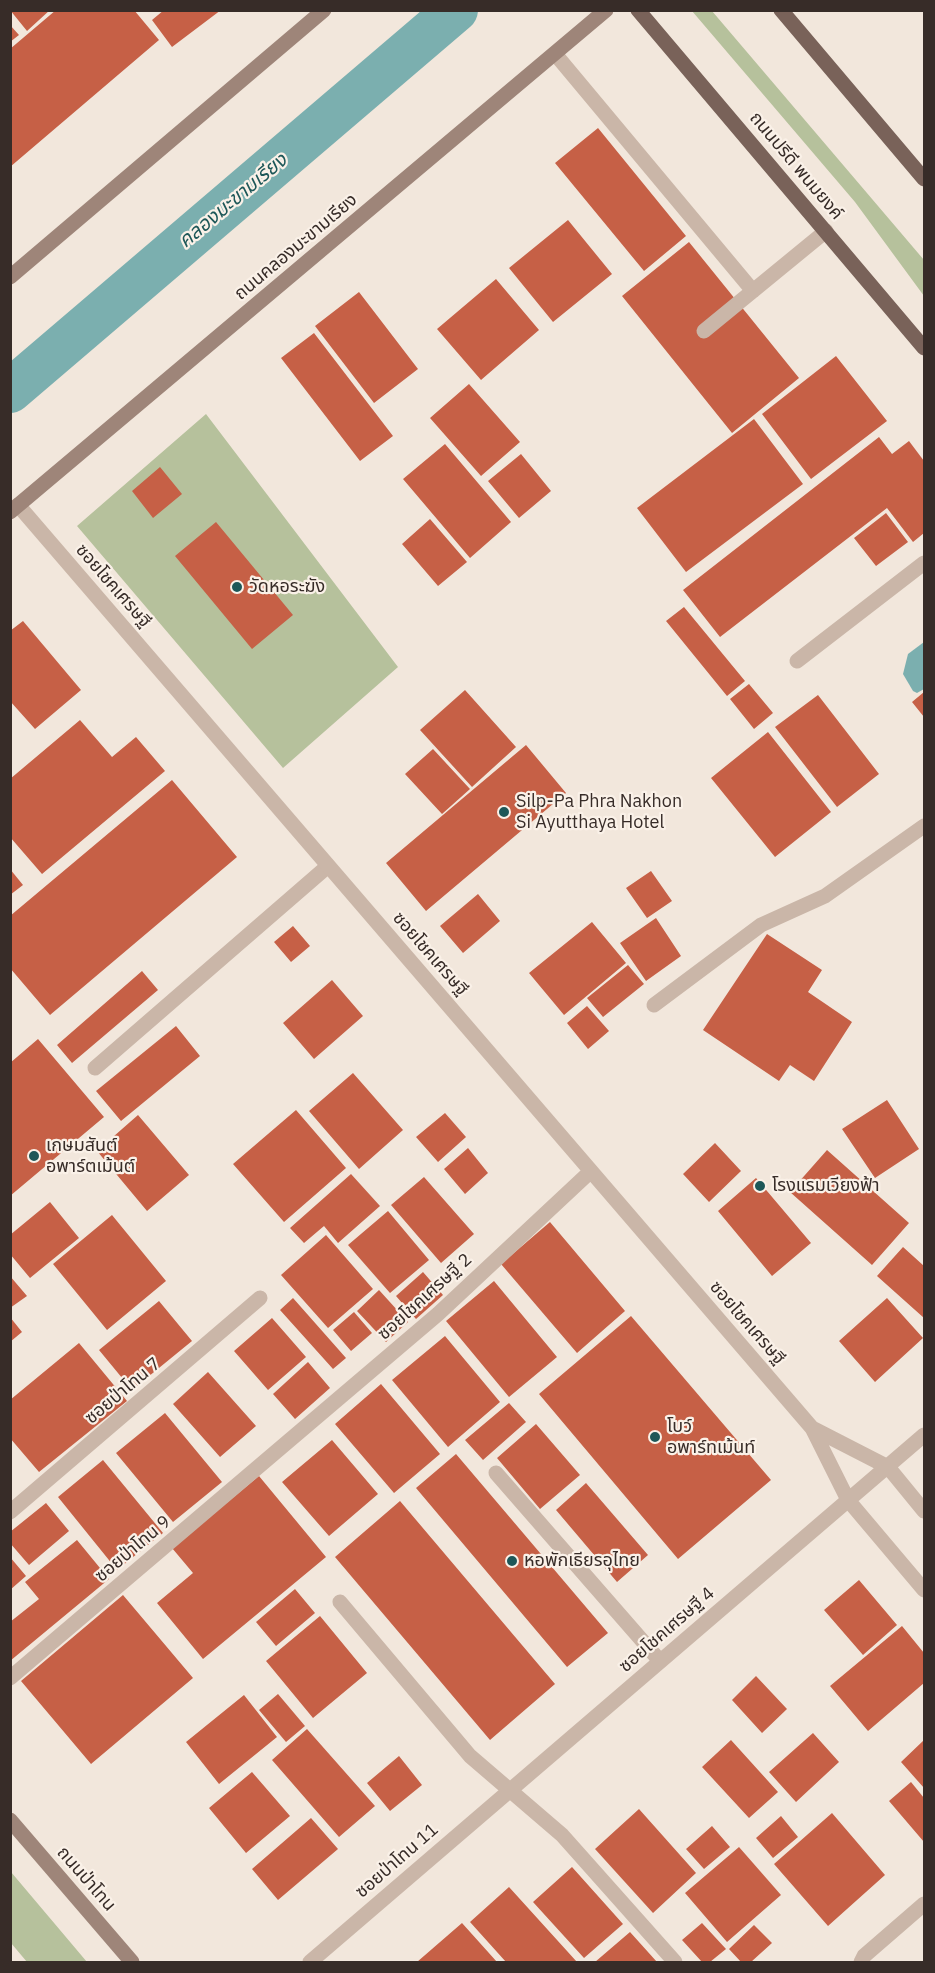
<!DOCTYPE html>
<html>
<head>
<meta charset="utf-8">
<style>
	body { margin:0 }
	#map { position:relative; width:935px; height:1973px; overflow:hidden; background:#f2e7dc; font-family:"IBM Plex Sans",sans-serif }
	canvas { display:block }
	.frame { position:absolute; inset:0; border:12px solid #372c28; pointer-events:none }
</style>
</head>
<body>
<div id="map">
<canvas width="935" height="1973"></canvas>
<div class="frame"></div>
</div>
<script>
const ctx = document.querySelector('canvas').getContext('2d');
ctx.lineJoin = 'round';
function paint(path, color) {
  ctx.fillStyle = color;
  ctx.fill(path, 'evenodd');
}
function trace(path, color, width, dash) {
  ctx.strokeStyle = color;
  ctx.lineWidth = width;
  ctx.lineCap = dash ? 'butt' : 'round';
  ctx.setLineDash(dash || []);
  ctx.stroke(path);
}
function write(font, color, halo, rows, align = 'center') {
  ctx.font = font + ' "IBM Plex Sans","Noto Sans Thai",sans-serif';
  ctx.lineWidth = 4.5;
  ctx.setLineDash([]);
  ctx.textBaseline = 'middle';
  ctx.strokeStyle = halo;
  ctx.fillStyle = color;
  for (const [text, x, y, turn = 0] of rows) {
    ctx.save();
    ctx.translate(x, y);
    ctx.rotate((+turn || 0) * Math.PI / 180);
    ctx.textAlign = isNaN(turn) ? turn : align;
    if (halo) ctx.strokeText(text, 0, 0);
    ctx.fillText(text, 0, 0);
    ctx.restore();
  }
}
paint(new Path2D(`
	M692,11H712L924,260V296L855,202Z
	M206,414L398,667L283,768L77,526Z
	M10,1872H11L87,1962H27L11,1943Z`), '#b6c19c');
paint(new Path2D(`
	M924,642V689L917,693L913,691L903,674L908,654Z`), '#7bafaf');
trace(new Path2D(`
	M10,391L456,10`), '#7bafaf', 44);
paint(new Path2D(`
	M10,10H50L27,31Z
	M56,10H134L159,40L10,167V49Z
	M164,10H221L172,47L152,20Z
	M10,25L19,35L10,42Z
	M598,128L686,236L644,271L555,163Z
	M568,220L612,274L553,322L509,268Z
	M689,242L799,378L732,433L622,296Z
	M496,279L539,330L481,380L437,329Z
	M359,292L418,369L374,403L315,326Z
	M314,333L393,436L360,461L281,358Z
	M836,356L887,421L811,479L762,414Z
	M469,384L520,442L481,476L430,418Z
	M754,419L803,484L686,572L637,508Z
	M879,437L892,454L909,441L924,461V533L913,542L887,508L720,637L683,590Z
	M445,444L511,522L470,558L403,479Z
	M521,454L551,491L519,518L488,481Z
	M160,467L182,494L153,518L132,491Z
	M886,513L908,542L876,566L854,538Z
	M430,519L467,562L438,586L402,544Z
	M216,522L293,615L252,649L175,556Z
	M684,607L745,681L727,696L666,621Z
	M23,621L81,690L35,729L10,701V631Z
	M749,684L773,713L754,729L730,699Z
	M465,690L516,747L472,787L420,730Z
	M924,692V717L912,702Z
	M818,695L879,774L837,807L775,727Z
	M80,720L112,757L136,737L165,771L42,874L10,837V779Z
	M768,732L831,812L775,857L711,778Z
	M526,745L566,793L426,911L386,863Z
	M433,749L470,789L442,814L405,774Z
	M172,780L237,857L50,1015L10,968V916Z
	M10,869L23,885L10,895Z
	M651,871L672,901L647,918L626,888Z
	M478,894L500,921L463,953L440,926Z
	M656,918L681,956L646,981L620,943Z
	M592,922L626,963L564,1015L529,973Z
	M293,926L310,946L291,962L274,942Z
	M767,934L822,970L808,992L852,1022L814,1081L790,1065L779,1081L703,1030Z
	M628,965L644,984L603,1017L587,998Z
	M142,971L158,990L72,1063L57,1045Z
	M332,980L363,1016L314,1059L283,1023Z
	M587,1006L609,1031L588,1049L567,1023Z
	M176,1026L200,1056L121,1121L96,1091Z
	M38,1039L104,1117L10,1196V1063Z
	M353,1073L403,1130L359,1169L309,1111Z
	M887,1100L919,1149L875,1178L842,1129Z
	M296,1110L346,1168L284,1222L233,1164Z
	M445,1113L466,1137L438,1162L416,1137Z
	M138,1115L189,1175L147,1211L97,1151Z
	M715,1143L741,1171L709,1202L683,1174Z
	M468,1148L488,1173L465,1194L444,1169Z
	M827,1150L909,1223L872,1265L790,1192Z
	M351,1174L380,1206L338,1243L324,1226L304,1243L290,1228Z
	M424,1177L474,1234L441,1263L391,1205Z
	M756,1178L811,1243L772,1276L718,1211Z
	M50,1202L79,1238L30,1278L10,1254V1235Z
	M388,1211L429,1260L390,1293L348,1245Z
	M112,1215L166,1281L107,1330L53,1264Z
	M550,1222L625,1311L577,1353L501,1264Z
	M326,1235L373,1289L328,1328L281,1275Z
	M903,1247L924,1266V1318L877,1276Z
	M423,1272L443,1295L416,1319L396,1296Z
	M10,1276L27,1296L10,1308Z
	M494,1281L557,1357L509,1397L446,1321Z
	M379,1290L408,1322L386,1342L357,1311Z
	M293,1298L346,1358L333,1369L280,1310Z
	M887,1298L923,1338L875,1382L839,1341Z
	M159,1301L192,1341L132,1390L99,1350Z
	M354,1312L372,1333L351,1351L333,1330Z
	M631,1316L771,1480L678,1559L539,1394Z
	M10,1317L22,1332L10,1342Z
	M272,1318L306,1357L268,1390L234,1351Z
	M445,1336L500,1402L448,1447L392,1380Z
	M79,1343L127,1401L39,1472L10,1438V1400Z
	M308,1362L330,1388L295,1419L273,1394Z
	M208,1372L256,1426L220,1457L173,1404Z
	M381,1384L440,1454L394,1493L335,1424Z
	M509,1403L526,1422L483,1460L465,1440Z
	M165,1413L222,1482L173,1522L116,1453Z
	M536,1424L580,1475L540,1509L497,1458Z
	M332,1440L378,1494L329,1536L282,1482Z
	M456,1454L608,1633L567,1667L416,1488Z
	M103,1460L163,1533L117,1570L58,1497Z
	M259,1476L326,1557L203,1659L157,1603L193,1573L172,1548Z
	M586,1483L648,1555L617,1582L556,1510Z
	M400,1501L555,1684L490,1740L335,1557Z
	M46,1503L69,1531L29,1565L10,1543V1532Z
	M77,1540L109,1579L10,1661V1622L39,1599L25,1582Z
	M10,1557L26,1576L10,1590Z
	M859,1580L897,1625L863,1655L824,1610Z
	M295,1589L315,1613L276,1646L256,1622Z
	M123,1595L193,1678L91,1764L21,1681Z
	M320,1616L367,1673L313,1718L266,1661Z
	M902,1626L924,1653V1683L868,1731L830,1686Z
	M756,1676L787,1709L762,1733L732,1700Z
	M278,1694L305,1726L286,1742L259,1710Z
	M244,1695L277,1737L219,1784L186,1742Z
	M307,1729L375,1806L339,1837L272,1760Z
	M813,1733L839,1762L796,1802L769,1772Z
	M731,1740L778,1792L749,1818L702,1767Z
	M924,1740V1788L901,1762Z
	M399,1756L422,1785L390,1811L367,1783Z
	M252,1772L290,1816L246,1853L209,1808Z
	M911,1782L924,1798V1842L889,1801Z
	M639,1809L696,1873L653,1913L595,1849Z
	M832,1813L885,1875L828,1926L774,1864Z
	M781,1816L798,1837L773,1858L756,1838Z
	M311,1818L338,1849L278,1900L252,1869Z
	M712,1826L730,1847L704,1869L686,1849Z
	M739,1847L781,1895L727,1942L685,1893Z
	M572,1867L623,1924L584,1958L533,1902Z
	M509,1887L577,1962H506L470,1922Z
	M462,1923L497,1962H417Z
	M702,1923L726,1949L710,1962H702L682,1940Z
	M754,1925L772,1943L751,1962H741L729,1949Z
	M630,1932L657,1962H595Z`), '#c66046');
trace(new Path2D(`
	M556,55L753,291
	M704,331L826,231
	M797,661L924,563
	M654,1005L761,925L825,896L924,826
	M95,1068L328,866
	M496,1473L660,1661
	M861,1962L864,1956L924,1904`), '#cab6a8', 15);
trace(new Path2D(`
	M18,505L812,1428L848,1500L924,1590
	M812,1428L888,1467L924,1511
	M10,1512L260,1298
	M340,1602L470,1756L562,1835L675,1962
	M10,1678L438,1314L591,1171
	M310,1962L924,1435`), '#cab6a8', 15);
trace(new Path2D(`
	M10,277L324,10
	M10,512L606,10
	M10,1820L132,1962`), '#9e8579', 15);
trace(new Path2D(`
	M638,10L924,348
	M781,10L924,179`), '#796259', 15);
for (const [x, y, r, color] of [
	[237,587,6,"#1d5758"],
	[504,812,6,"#1d5758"],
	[34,1156,6,"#1d5758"],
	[760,1186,6,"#1d5758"],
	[655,1437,6,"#1d5758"],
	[512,1561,6,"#1d5758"]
]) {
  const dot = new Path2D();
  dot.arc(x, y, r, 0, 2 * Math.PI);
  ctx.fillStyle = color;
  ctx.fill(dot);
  trace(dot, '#faf1e8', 2);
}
write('18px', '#372c28', '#faf1e8', [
	["ถนนปรีดี พนมยงค์",796,166,50],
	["ถนนคลองมะขามเรียง",296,247,-40],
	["ซอยโชคเศรษฐี",113,586,49],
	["ซอยโชคเศรษฐี",430,954,49],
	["ซอยโชคเศรษฐี 2",425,1297,-42],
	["ซอยโชคเศรษฐี",747,1323,49],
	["ซอยป่าโทน 7",123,1391,-40],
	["ซอยป่าโทน 9",133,1549,-40],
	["ซอยโชคเศรษฐี 4",667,1630,-41],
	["ซอยป่าโทน 11",397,1861,-41],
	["ถนนป่าโทน",86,1879,49]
]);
write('18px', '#372c28', '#faf1e8', [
	["วัดหอระฆัง",249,587],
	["Silp-Pa Phra Nakhon",516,802],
	["Si Ayutthaya Hotel",516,823],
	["เกษมสันต์",46,1146],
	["อพาร์ตเม้นต์",46,1167],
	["โรงแรมเวียงฟ้า",772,1186],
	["โบว์",667,1427],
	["อพาร์ทเม้นท์",667,1448],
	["หอพักเธียรอุไทย",524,1561]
], 'left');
write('italic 20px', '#1d5758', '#faf1e8', [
	["คลองมะขามเรียง",233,201,-40]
]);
</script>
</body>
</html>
